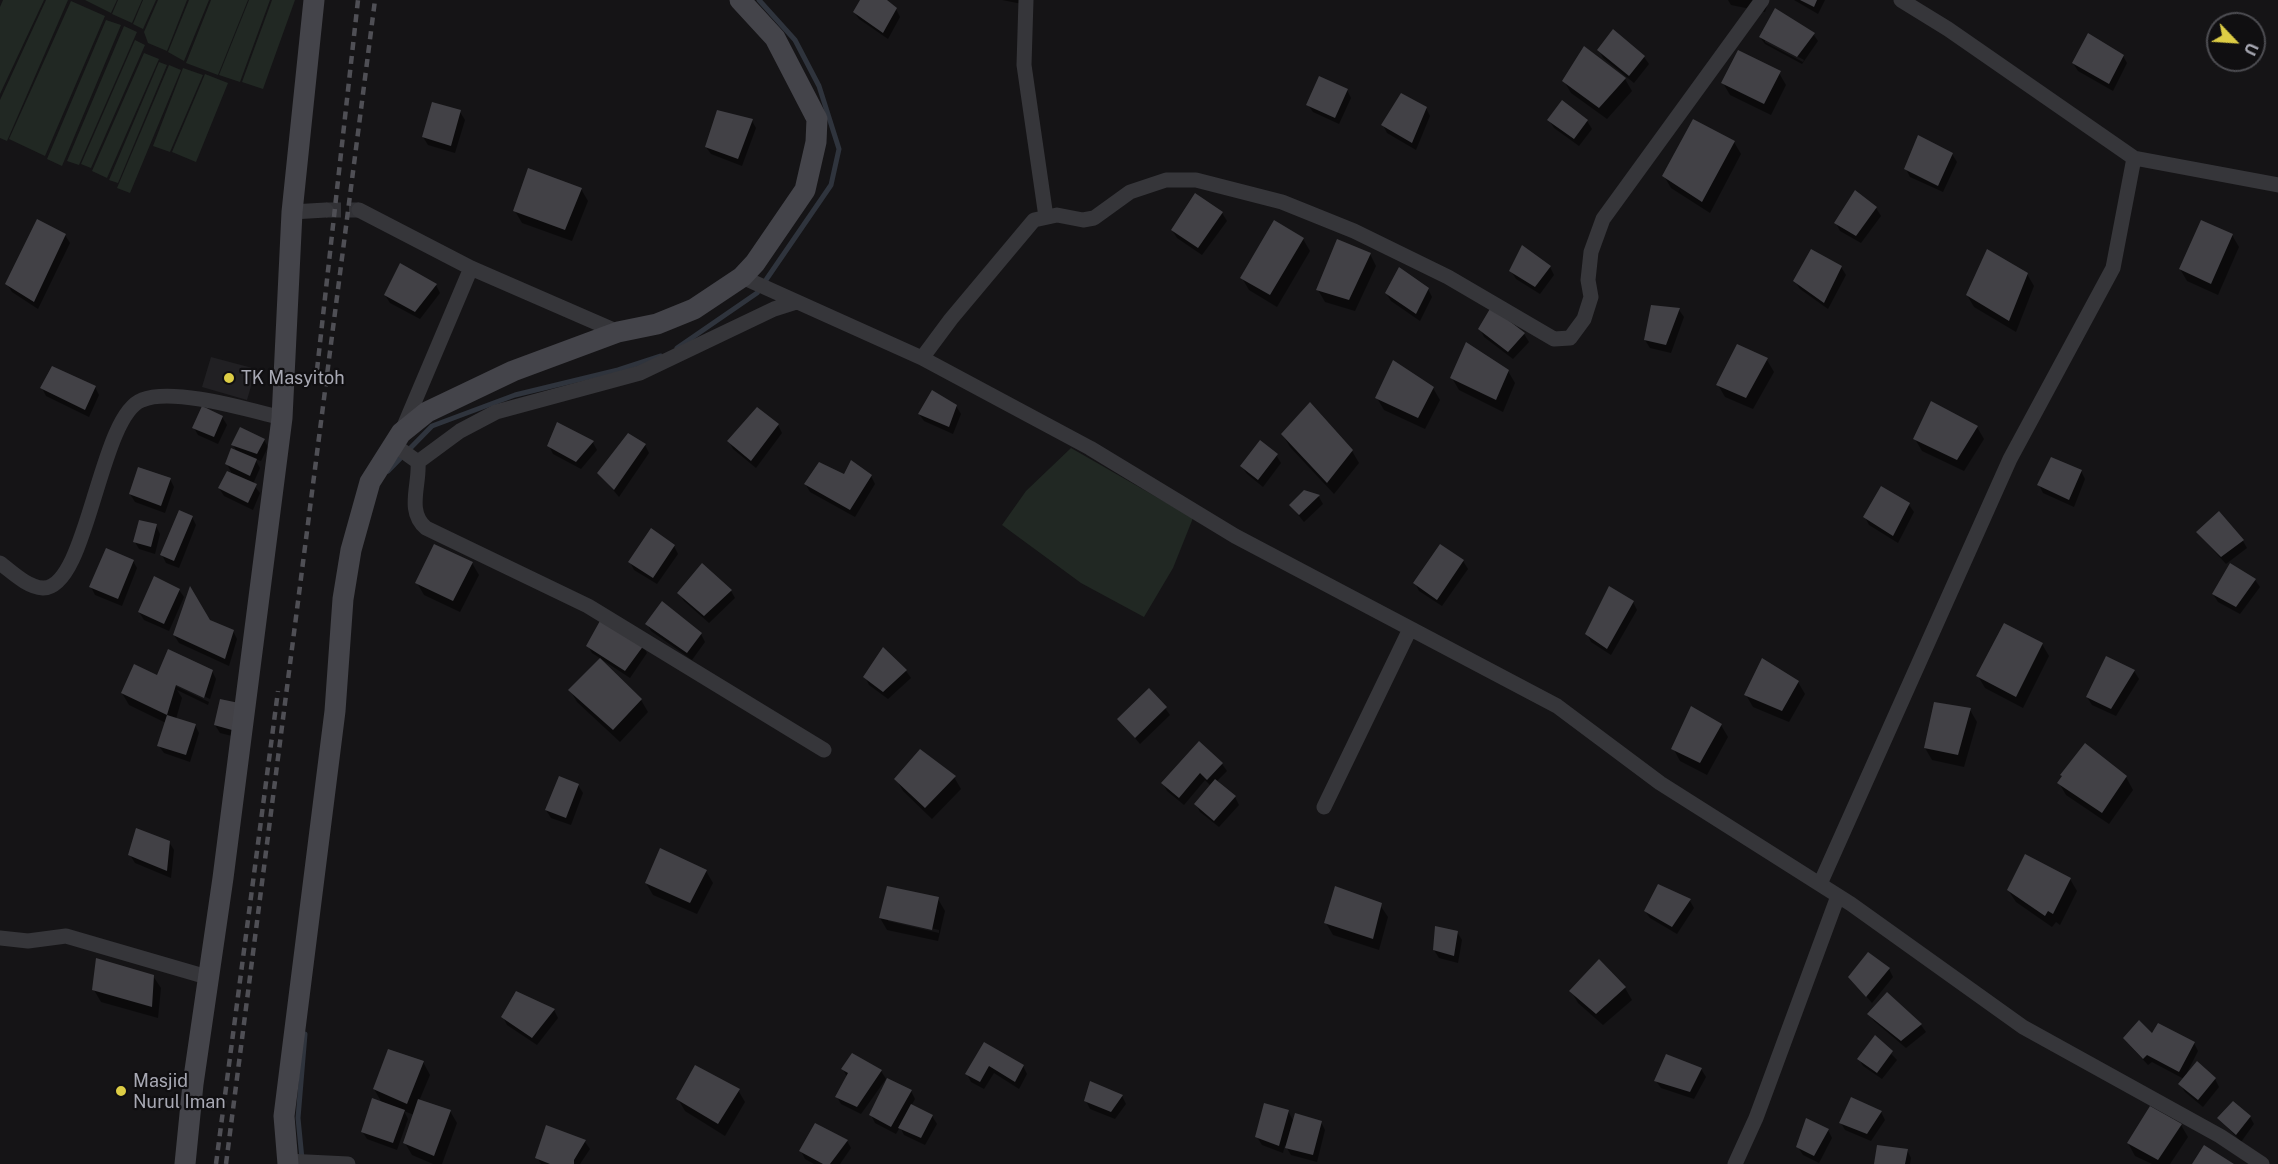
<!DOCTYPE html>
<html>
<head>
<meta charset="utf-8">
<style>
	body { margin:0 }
	#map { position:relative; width:2278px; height:1164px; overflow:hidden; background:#151416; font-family:"Public Sans",sans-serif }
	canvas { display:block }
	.north { position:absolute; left:2206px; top:12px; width:60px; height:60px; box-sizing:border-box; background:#100f11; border:2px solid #4d4d52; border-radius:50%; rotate:115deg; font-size:16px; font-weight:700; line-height:24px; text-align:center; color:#a8a9b4 }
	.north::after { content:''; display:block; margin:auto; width:21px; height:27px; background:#ddcd45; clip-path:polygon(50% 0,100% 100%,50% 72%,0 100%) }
</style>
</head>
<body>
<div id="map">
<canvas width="2278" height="1164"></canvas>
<div class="north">U</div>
</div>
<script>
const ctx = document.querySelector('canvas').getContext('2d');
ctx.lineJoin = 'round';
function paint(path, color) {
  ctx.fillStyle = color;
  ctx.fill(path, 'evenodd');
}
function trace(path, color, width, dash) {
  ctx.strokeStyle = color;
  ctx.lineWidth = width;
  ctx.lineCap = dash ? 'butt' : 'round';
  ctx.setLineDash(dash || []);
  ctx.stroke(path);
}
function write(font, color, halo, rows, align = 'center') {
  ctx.font = font + ' "Public Sans",sans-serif';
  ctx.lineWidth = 4.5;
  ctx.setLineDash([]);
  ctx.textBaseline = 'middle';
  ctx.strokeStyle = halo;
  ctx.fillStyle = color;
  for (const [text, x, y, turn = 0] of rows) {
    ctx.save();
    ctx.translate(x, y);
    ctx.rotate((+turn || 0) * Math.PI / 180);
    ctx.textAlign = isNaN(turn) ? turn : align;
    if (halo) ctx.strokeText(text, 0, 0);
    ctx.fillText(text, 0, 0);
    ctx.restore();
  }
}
paint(new Path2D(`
	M211,357L256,369L247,400L202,387Z`), '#212023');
paint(new Path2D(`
	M3,0H44L0,94V7Z
	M46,0H68L7,141L0,138V100Z
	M85,0H117L111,13Z
	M118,0H142L132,23L112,14Z
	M143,0H156L143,29L133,24Z
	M158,0H187L167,51L148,43L144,32Z
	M189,0H209L184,61L168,52Z
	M211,0H248L218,75L186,63Z
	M249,0H270L240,82L219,75Z
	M272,0H295L263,89L242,82Z
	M71,1L105,16L45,156L9,139Z
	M106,20L121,25L62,166L47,159Z
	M124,26L137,32L79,165L67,161Z
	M135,40L145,45L91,168L81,164Z
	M144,53L159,59L107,178L92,171Z
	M159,62L167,65L118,183L109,180Z
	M169,65L181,70L130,193L117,188Z
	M183,68L203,75L170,152L153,146Z
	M205,74L228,83L196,162L172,152Z
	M1071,448L1193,518L1173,568L1144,617L1081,583L1002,525L1026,491Z`), '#212823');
paint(new Path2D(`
	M862,0H884L896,9L900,17L888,39L859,19L854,12Z
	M1002,0H1023L1022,4Z
	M1728,0H1769L1765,12L1731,5Z
	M1794,0H1825L1818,14Z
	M1813,34L1818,41L1802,64L1765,44L1760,37ZM1765,38L1804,60L1803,62L1765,42Z
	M1599,50L1644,57L1649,64L1634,83L1603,58Z
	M2123,56L2127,63L2113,91L2078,71L2073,63Z
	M1779,73L1786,85L1771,115L1730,95L1723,83Z
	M1625,79L1632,91L1607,119L1571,93L1564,81Z
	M1347,90L1351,98L1339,124L1313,112L1308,105Z
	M1426,108L1430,116L1416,150L1387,133L1383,125Z
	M460,112L465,120L455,153L428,145L423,137Z
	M1549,120L1587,121L1592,129L1579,146L1554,128Z
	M752,121L756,128L742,166L711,154L706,147Z
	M1919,137L1952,154L1957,162L1943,192L1910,177L1906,169Z
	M1734,142L1741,154L1710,213L1671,188L1664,176Z
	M581,189L588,201L572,241L522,223L515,211Z
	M1876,208L1881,216L1861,243L1840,231L1836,223Z
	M1222,213L1227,221L1202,255L1177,238L1172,230Z
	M65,235L70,243L38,309L12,292L7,284Z
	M2232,235L2239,247L2218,295L2187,281L2180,269Z
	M1303,239L1310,251L1277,307L1249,290L1242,278Z
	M1370,254L1376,266L1355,311L1325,302L1318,290Z
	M1550,267L1554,275L1540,294L1516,279L1511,271Z
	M1841,267L1846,275L1828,309L1800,289L1795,281Z
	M2027,274L2034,286L2016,332L1974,307L1967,295Z
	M436,285L440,293L420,319L390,303L385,295Z
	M1428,289L1432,297L1420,321L1391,301L1386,293Z
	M1491,309L1524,334L1529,342L1513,359L1484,337L1480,329Z
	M1679,310L1684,317L1671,353L1650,348L1645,340Z
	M1738,346L1767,360L1774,372L1753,409L1725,397L1718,385Z
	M1508,371L1515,383L1503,412L1459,390L1452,378Z
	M95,387L99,395L89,417L46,396L42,388Z
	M1433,388L1440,400L1425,429L1384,410L1377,398Z
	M1310,404L1352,451L1359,463L1334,494L1290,447L1283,435Z
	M956,406L961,414L953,434L924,421L919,414Z
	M222,417L227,425L218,444L198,435L194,428Z
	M558,424L593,443L597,450L581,469L553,454L549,446Z
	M778,425L782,433L756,468L733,449L729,441Z
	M1977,427L1984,439L1964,471L1922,451L1915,439Z
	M264,440L268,447L261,461L255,459L260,468L253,484L260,493L253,510L224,496L219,488L233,476L227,464L237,452L233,445Z
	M645,445L649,453L619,497L599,473Z
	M1276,455L1281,463L1263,487L1247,474L1242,467Z
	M2081,471L2085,479L2074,507L2043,493L2039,485Z
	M844,476H871L875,484L855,517L810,492L806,485Z
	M170,479L174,487L165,513L135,502L130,494Z
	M1881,488L1909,505L1914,512L1898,543L1869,525L1865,517Z
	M1305,491L1319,497L1323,504L1304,522L1290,505Z
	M192,517L196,525L179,568L166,563L162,555Z
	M156,526L160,534L155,554L139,549L135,542Z
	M2197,532L2243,541L2247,548L2226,564Z
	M674,546L678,554L657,584L634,570L630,562Z
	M133,561L137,568L122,606L95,595L91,587Z
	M1463,561L1468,569L1442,606L1419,591L1415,583Z
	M472,563L479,575L460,612L424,595L417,583Z
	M2255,580L2260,587L2240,614L2218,602L2213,594Z
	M179,590L184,597L169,631L144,620L139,612Z
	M731,591L735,598L709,623L684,601L679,593Z
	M1633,602L1637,610L1611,655L1591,642L1587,634Z
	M209,622L233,631L237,639L229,666L179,643L174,635Z
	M647,624L701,634L705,642L692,660L651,631Z
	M2042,644L2049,656L2023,708L1985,688L1978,676Z
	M588,646H643L647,653L630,678L592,653Z
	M169,651L212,671L216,679L210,699L163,677V680L209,702L208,705L177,690L182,698L176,719L195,725L199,733L190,762L164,753L159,746L166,723L129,705L122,693L135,666L158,677Z
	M2106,658L2134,671L2139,679L2116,716L2092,705L2087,697Z
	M906,671L911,678L888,699L869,685L865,677Z
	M1798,682L1805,694L1789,722L1753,707L1746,695Z
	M570,690L641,700L648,712L620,742L577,702Z
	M221,701L236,737L220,733L215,725Z
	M1165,708L1170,715L1140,744L1119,719Z
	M1970,710L1977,722L1964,767L1932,760L1925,748Z
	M1721,725L1728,737L1707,775L1680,761L1673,748Z
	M1222,764L1227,771L1216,782L1235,797L1239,805L1219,827L1200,812L1196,804L1211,786L1205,780L1184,805L1167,791L1163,783Z
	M954,777L961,789L932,819L903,791L896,779Z
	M2126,777L2133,790L2109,824L2066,795L2059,783Z
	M578,785L583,793L571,825L551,818L546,810Z
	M169,842L174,850L171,878L135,863L130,855Z
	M706,871L713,883L697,914L653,895L646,883Z
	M2070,879L2077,891L2060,925L2056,922L2052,927L2016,902L2008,890Z
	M938,899L945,911L938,941L887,930L880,918ZM888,918L939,930V933L888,921Z
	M1690,901L1694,908L1677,934L1650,918L1645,911Z
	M1380,905L1388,917L1379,950L1333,935L1326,923Z
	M1457,932L1462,940L1458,963L1439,958L1434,950Z
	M1599,961L1625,988L1632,1000L1603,1025L1578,1003L1571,991Z
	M1889,969L1893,977L1872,1003L1850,977Z
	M153,976L161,988L158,1018L101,1002L94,990Z
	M1887,994L1921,1025L1926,1032L1906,1048L1874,1021L1869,1014Z
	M554,1010L558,1018L537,1045L507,1025L503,1017Z
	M2153,1035L2194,1043L2198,1051L2187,1073L2215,1079L2219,1087L2203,1107L2185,1092L2180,1084L2184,1079L2152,1062L2148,1065L2124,1039Z
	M1875,1037L1897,1060L1882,1079L1863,1066L1859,1059Z
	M985,1044L1023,1066L1027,1074L1019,1089L994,1073L984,1089L971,1082L967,1074Z
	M852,1055L881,1071L886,1079L861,1114L841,1104L837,1097L847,1077L843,1069Z
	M1666,1056L1701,1069L1706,1077L1694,1099L1661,1088L1656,1081Z
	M423,1062L430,1075L419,1101L450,1111L457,1123L442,1164H433L412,1155L405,1143L414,1115L404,1111L408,1119L397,1150L367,1139L362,1131L382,1103L374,1089Z
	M738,1090L745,1102L725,1136L685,1111L678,1099Z
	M911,1091L915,1099L911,1106L932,1116L937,1124L925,1145L904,1135L900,1127L896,1134L875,1123L871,1115Z
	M1122,1096L1126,1104L1115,1119L1090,1109L1086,1101Z
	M1288,1111L1294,1122H1321L1325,1130L1317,1162L1291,1155L1285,1145L1283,1153L1262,1145L1257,1137Z
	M1881,1112L1885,1120L1871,1141L1845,1130L1841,1123Z
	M2250,1117L2254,1124L2241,1142L2219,1118Z
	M2181,1125L2188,1137L2170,1164H2152L2135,1156L2128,1143Z
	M546,1127L585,1142L590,1149L580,1164H541L537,1157Z
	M1828,1130L1832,1138L1819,1163L1803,1155L1798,1147Z
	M847,1141L851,1148L840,1164H814L805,1159L801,1151Z
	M1907,1150L1911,1158L1910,1164H1875Z`), '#0007');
trace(new Path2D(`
	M677,348L757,293L831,185L839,149L819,86L795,40L759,0
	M388,471L432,426L515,395L618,370L661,356
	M302,1159L298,1118L305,1034`), '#2f343d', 5);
paint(new Path2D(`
	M860,0H887L897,8L883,33L853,12Z
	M1800,0H1817L1814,7Z
	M1775,8L1815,33L1797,57L1759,37Z
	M1613,29L1645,56L1629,76L1597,50Z
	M2088,33L2124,55L2109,84L2072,63Z
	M1584,46L1626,78L1599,108L1562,81Z
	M1738,50L1781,71L1764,104L1721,83Z
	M1319,76L1348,89L1335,118L1306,105Z
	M1401,93L1427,107L1412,143L1381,125Z
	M1562,100L1588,120L1574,139L1547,120Z
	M432,102L461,110L451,146L422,137Z
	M717,110L753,119L738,159L705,147Z
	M1693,119L1735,141L1702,202L1662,176Z
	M1918,135L1953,153L1938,186L1904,169Z
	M528,168L582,188L565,230L513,211Z
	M1855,190L1877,207L1856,236L1834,223Z
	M1195,193L1223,212L1198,248L1171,230Z
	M37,219L66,234L34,302L5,284Z
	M1274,220L1304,238L1270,295L1240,278Z
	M2201,220L2233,234L2211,284L2179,269Z
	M1337,239L1371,253L1349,300L1316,290Z
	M1522,245L1551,266L1535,287L1509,271Z
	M1811,249L1842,266L1824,303L1793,281Z
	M1987,249L2028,273L2009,321L1966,295Z
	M400,263L437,284L415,312L384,295Z
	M1399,267L1429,288L1416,314L1385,293Z
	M1651,305L1680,308L1666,345L1644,340Z
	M1491,307L1525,333L1508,352L1478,329Z
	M1466,342L1509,370L1496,400L1450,378Z
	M1737,344L1768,358L1746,398L1716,385Z
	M1393,360L1434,387L1418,418L1375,398Z
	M52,366L96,386L85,410L40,388Z
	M932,390L957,405L949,427L918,414Z
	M1931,401L1978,426L1957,460L1913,439Z
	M1310,402L1353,450L1327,483L1281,434Z
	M202,406L223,416L214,437L192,428Z
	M757,407L779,424L751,461L727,441Z
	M557,422L594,441L576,462L547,446Z
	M240,427L265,439L257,454L231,445Z
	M628,433L646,444L614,490L597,473Z
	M1260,440L1278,454L1258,480L1240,466Z
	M231,448L257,459L250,476L225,464Z
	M2051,457L2082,470L2069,500L2037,485Z
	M851,460L872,475L850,510L804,484L819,462L844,474Z
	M138,467L171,478L161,506L129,494Z
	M227,471L257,484L248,503L218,488Z
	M1881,486L1910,503L1893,536L1863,517Z
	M1304,490L1320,495L1299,515L1289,505Z
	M179,510L193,516L174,561L160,555Z
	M2219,511L2244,540L2221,557L2196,532Z
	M139,520L157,524L151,547L133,542Z
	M651,528L675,545L653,578L628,562Z
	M434,544L473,562L453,601L415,583Z
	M1440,544L1464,560L1437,600L1413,583Z
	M106,548L134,560L118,599L89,587Z
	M702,563L732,590L704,616L677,593Z
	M2230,563L2256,579L2236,607L2212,594Z
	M154,576L180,589L164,624L138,612Z
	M190,586L210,620L234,630L225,659L173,635Z
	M1609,586L1634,601L1607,649L1585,634Z
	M662,601L702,633L687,653L645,624Z
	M601,619L644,645L625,671L586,646Z
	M2004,623L2043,643L2016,697L1976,676Z
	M883,647L907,670L883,692L863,677Z
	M168,649L213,670L204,698L176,685L167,715L121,693L134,664L157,675Z
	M2106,656L2135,670L2111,709L2086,697Z
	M600,658L642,699L613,730L568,690Z
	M1762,658L1799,681L1782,711L1744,695Z
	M1149,688L1167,707L1135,738L1117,719Z
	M220,699L239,703L232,730L214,725Z
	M1934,702L1971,708L1958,755L1924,748Z
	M1691,706L1722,724L1700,763L1671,749Z
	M167,715L196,724L186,755L157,746Z
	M1199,741L1223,763L1207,780L1200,773L1179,798L1161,783Z
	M2085,743L2127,776L2102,813L2057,783L2062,776L2060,775Z
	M920,749L956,776L925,808L894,779Z
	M559,776L579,784L566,818L545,810Z
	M1215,779L1236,796L1214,821L1194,804Z
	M136,828L170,841L167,871L128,855Z
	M660,848L707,870L690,903L645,883Z
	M2025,854L2071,878L2053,914L2048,911L2045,916L2007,890Z
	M1658,884L1691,899L1672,927L1644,911Z
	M887,886L939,897L932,930L879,918Z
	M1335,886L1382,903L1373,939L1324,923Z
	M1435,926L1458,931L1454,956L1433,950Z
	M1868,952L1890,968L1866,997L1848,977Z
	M96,958L154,975L152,1007L92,990Z
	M1599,959L1626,987L1596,1014L1569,991Z
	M516,991L555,1009L532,1038L501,1017Z
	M1887,992L1922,1024L1901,1041L1867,1014Z
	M2139,1020L2152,1033L2158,1023L2195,1042L2179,1072L2147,1055L2143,1059L2123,1038Z
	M1875,1035L1893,1051L1877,1073L1857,1059Z
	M984,1042L1024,1065L1015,1082L989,1066L980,1082L965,1074Z
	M388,1049L424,1061L407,1104L373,1089Z
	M852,1053L882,1070L857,1107L835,1097L848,1073L841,1069Z
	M1666,1054L1702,1068L1690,1092L1654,1081Z
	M2197,1061L2216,1078L2198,1100L2178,1084Z
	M695,1065L740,1089L718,1124L676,1099Z
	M887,1078L912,1090L891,1127L869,1115Z
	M1090,1081L1123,1095L1111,1112L1084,1101Z
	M1851,1097L1882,1111L1867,1134L1839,1123Z
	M372,1098L405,1110L393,1143L361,1132Z
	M418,1099L451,1110L434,1156L403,1143Z
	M2233,1101L2251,1116L2236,1135L2217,1118Z
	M1264,1103L1289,1110L1279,1146L1255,1137Z
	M911,1104L933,1115L921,1138L898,1128Z
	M2150,1106L2182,1124L2158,1160L2127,1143Z
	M1295,1113L1322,1121L1313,1155L1285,1148Z
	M1806,1118L1829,1129L1814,1156L1796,1147Z
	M815,1123L848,1140L830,1164H823L799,1151Z
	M546,1125L586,1140L574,1160V1164H550L535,1158Z
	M1877,1145L1908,1149L1905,1164H1874Z
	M2204,1145L2234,1164H2192Z`), '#424146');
trace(new Path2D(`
	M326,210H359`), '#323236', 15, [15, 8]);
trace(new Path2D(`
	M1026,0L1024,65L1046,217
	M2134,158L2278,185
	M359,210L471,268L618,332
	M292,212L326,210
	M742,277L922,358L1090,448L1235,536L1557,706L1660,783L1851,904L2023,1027L2220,1136L2262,1164
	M922,358L951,319L1034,220L1057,215L1083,220L1094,218L1130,192L1166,180H1196L1282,202L1354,231L1448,277L1554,339L1570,338L1584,319L1591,297L1588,280L1591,252L1603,219L1762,0
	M402,431L471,268
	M393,444L418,462C420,485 406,511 426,528L588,606L824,750
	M418,462L460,431L496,412L640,373L774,309L796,302
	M0,563C12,572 27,587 43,588C88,589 99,416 142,400C173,387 249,410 282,418
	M1324,807L1410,629
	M1820,884L2010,459L2113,268L2134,158L1948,29L1901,0
	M0,938L28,941L66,936L207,977
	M287,1161L348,1164
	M1735,1164L1756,1118L1838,896`), '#36363a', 15);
trace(new Path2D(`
	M185,1164L193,1084L223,878L282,418L292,212L314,0
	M288,1164L284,1116L335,711L343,599L351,550L370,482L401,433L427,412L513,371L618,332L657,324L694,309L742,277L755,263L805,190L816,142L817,119L775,38L740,0`), '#44444a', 21);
trace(new Path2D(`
	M317,370L358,0
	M216,1164L278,691
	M226,1164L375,0`), '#4f4f55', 4.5, [8, 6]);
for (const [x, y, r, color] of [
	[229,378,6,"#ddcd45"],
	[121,1091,6,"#ddcd45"]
]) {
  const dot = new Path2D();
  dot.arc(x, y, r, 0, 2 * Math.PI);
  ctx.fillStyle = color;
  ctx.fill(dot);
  trace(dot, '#100f11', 2);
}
write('18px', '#a8a9b4', '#100f11', [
	["TK Masyitoh",241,378],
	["Masjid",133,1081],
	["Nurul Iman",133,1102]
], 'left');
</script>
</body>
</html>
